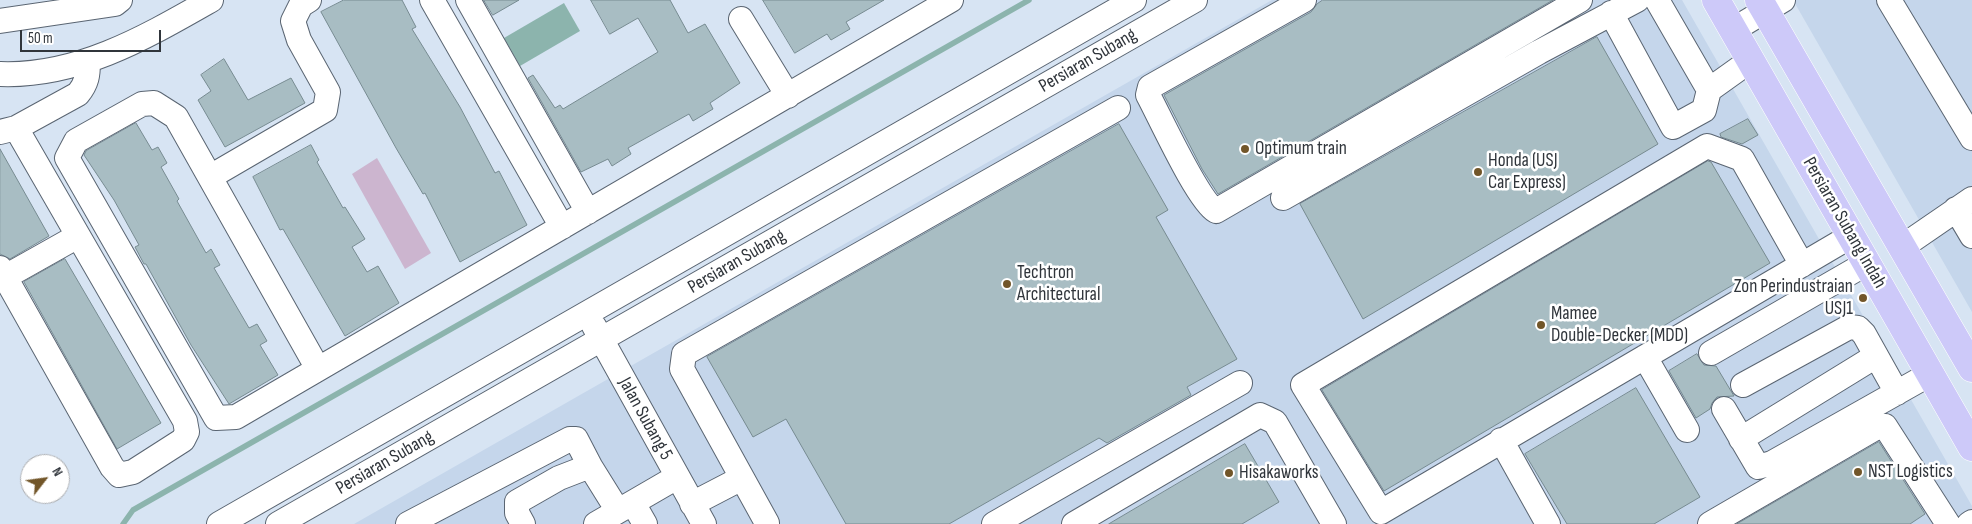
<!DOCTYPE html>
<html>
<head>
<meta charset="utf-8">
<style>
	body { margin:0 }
	#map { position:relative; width:1972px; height:524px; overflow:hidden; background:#d7e4f3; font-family:"Sofia Sans Condensed",sans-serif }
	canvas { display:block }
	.north { position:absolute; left:20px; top:454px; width:50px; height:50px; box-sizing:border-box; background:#fff; border:1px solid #acaeb1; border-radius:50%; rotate:60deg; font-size:14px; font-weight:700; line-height:20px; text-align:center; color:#30353b }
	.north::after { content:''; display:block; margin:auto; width:18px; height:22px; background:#725629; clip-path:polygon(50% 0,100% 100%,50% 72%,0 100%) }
	.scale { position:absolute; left:20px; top:30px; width:141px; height:22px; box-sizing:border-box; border:2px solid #30353b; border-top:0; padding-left:6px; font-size:15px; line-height:18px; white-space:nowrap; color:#30353b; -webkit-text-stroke:4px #fff; paint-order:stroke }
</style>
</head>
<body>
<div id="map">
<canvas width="1972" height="524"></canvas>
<div class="north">N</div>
<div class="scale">50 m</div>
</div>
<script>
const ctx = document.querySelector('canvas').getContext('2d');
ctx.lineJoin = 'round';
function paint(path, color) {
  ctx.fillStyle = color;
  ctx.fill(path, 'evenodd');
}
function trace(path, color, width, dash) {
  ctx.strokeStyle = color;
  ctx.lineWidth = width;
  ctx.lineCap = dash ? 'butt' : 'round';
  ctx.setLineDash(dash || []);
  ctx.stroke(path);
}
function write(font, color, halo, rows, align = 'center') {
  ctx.font = font + ' "Sofia Sans Condensed",sans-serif';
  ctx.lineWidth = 5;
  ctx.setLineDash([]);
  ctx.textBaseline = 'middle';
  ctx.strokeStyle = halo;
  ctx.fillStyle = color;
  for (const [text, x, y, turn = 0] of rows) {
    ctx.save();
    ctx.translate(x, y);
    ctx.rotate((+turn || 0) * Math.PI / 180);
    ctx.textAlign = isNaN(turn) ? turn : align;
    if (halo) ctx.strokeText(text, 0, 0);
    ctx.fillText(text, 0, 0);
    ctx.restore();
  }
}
paint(new Path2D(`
	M1272,0H1682L1972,506V524H354Z
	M1793,0H1972V312Z`), '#c5d6eb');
paint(new Path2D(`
	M377,158L431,253L405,269L352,174Z`), '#ccb5cf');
paint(new Path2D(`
	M564,3L580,31L520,66L504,38Z`), '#8cb4ad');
trace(new Path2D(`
	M123,524L133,510L1029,0`), '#8cb4ad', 5.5);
const building = new Path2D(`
	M344,0H402L416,27L412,29L460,107L495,173L499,171L527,225L460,262L425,193L423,194L396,148L321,12Z
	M484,0H519L493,15Z
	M591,0H670L688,33L705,24L740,83L710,103L713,109L693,121L689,114L628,148L631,154L612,166L608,159L581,172L528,78L533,75L555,108L560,105L563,109L658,52L638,18L610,34Z
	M763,0H884L846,22L850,29L831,40L827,34L795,53Z
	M1323,0H1553L1218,194L1202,169L1164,95L1311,12L1317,4Z
	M1597,37L1658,144L1363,319L1300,204Z
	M224,59L248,100L291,78L305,103L225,147L198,100L211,91L201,75Z
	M1748,119L1758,135L1742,144L1721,137L1720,134Z
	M136,123L152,150L158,147L167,163L161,167L179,199L177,201L206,253L211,249L220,265L214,268L249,328L257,324L267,341L260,345L278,375L229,404L191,345L146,264H144L135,247L139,245L114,200L84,155L86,151Z
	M1119,124L1168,210L1156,217L1237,359L1187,387L1191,395L1107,443L1099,438L949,524H846L786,419L753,437L707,357Z
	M311,145L319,160L317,162L343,208L345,207L365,239L352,247L367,272L378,266L399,303L345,336L283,229L280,230L253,177Z
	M0,149L49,236L10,259L0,254Z
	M1708,161L1711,162L1770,263L1384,491L1322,390Z
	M65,259L161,423L117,449L24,282Z
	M1697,354L1704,365L1716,366L1734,396L1717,397L1712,403L1710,409L1696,418L1669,371Z
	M1636,388L1700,497L1654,524H1567L1525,454Z
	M1879,442L1925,514L1910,524H1737Z
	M1245,444L1279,502L1242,524H1109Z`);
paint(building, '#a8bdc3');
trace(building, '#778b91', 1);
const minor = new Path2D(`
	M432,0L562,227
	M468,0L588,212
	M1304,0L1150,87L1148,95C1160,117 1198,201 1216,211L1580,0
	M1657,0L1709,90
	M1889,0L1972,138
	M1611,13L1673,127L1704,110L1709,90L1751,60
	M741,19L788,96
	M0,21L115,4L120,0
	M1733,30L1783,0
	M0,74C78,77 146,37 211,0
	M0,132L16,128L78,94C87,83 88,75 88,61
	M210,177L325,110L328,92L299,40L293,21L301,5L309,0
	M1283,198L1539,52L1637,0
	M1956,209L1972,236
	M1902,247L1972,199
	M1802,265L1742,159L1707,146L1303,385L1381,512L1851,236
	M0,268L112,467L119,475L133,472L183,440L187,432L185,421L16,128
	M5,277L78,236
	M594,326L704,524
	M1711,353L1867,263
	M1645,357L1687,430
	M318,369L176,117L154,103L142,104L76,141L67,158L216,418L236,417L951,0
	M1743,385L1849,327L1858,328L1864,334L1897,393
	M1724,409L1758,467L1772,463L1930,374
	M1741,439L1876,356
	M1501,440L1548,524
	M633,503L645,524
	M692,504L742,478
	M767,523L682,369L684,354L1118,108
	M219,524L1134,0
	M278,524L1195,0
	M408,524L570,439H576L590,466
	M523,524L517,513V502L559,478L590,466L618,511
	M596,524L677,477
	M994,524L1240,383
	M1074,524L1260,415L1275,422L1334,524
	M1710,524L1877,427L1885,426L1948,524
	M1969,524L1972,522`);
const major = new Path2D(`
	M1716,0L1972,447
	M1759,0L1972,368`);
trace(minor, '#5a6572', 26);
trace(major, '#fff', 29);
trace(minor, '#fff', 24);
trace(major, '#cdc9f9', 28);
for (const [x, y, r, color] of [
	[1245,149,5,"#725629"],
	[1478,172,5,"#725629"],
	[1007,284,5,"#725629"],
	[1863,298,5,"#725629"],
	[1541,325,5,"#725629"],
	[1858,472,5,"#725629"],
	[1229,473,5,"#725629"]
]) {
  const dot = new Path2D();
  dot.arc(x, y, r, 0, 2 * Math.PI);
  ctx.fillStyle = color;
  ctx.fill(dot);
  trace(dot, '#fff', 2);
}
write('19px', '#30353b', '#fff', [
	["Persiaran Subang",1088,61,-30],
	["Persiaran Subang Indah",1844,223,60],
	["Persiaran Subang",737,262,-30],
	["Jalan Subang 5",645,419,61],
	["Persiaran Subang",385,463,-30]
]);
write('19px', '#30353b', '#fff', [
	["Optimum train",1255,149],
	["Honda (USJ",1488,161],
	["Car Express)",1488,183],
	["Techtron",1017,273],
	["Architectural",1017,295],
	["Zon Perindustraian",1853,287,"right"],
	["USJ1",1853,309,"right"],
	["Mamee",1551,314],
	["Double-Decker (MDD)",1551,336],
	["NST Logistics",1868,472],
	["Hisakaworks",1239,473]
], 'left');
</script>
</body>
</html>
